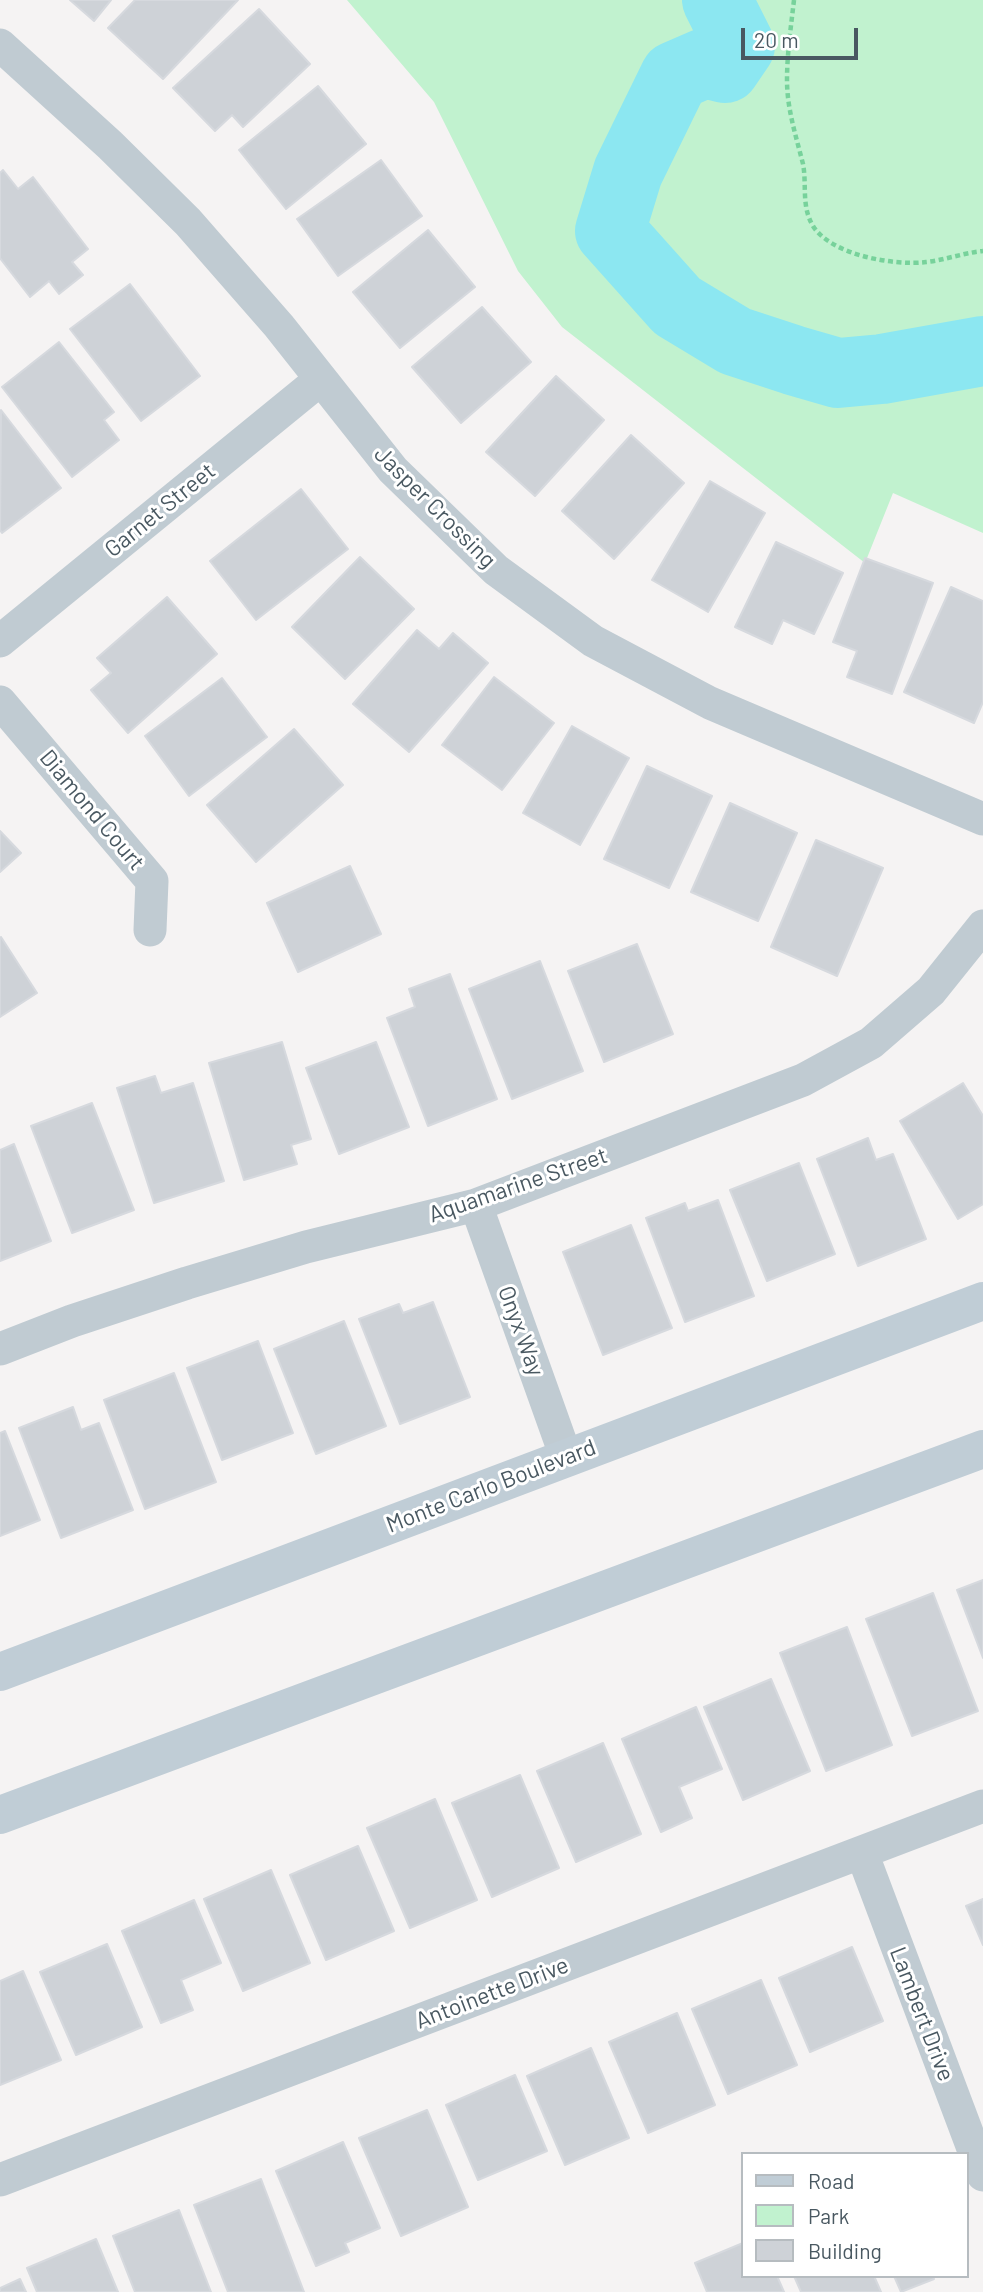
<!DOCTYPE html>
<html>
<head>
<meta charset="utf-8">
<style>
	body { margin:0 }
	#map { position:relative; width:983px; height:2292px; overflow:hidden; background:#f5f3f3; font-family:Barlow,sans-serif }
	canvas { display:block }
	.legend { position:absolute; left:741px; top:2152px; width:228px; height:126px; box-sizing:border-box; background:#fff; border:2px solid #b6bcc0; margin:0; padding:9px 12px; list-style:none; font-size:21px; color:#495861 }
	.legend li { display:flex; align-items:center; gap:14px; height:35px }
	.legend b { width:35px; border:2px solid #b6bcc0 }
	.scale { position:absolute; left:741px; top:28px; width:117px; height:32px; box-sizing:border-box; border:4px solid #495861; border-top:0; padding-left:9px; font-size:21px; line-height:24px; white-space:nowrap; color:#495861; -webkit-text-stroke:5px #fff; paint-order:stroke }
</style>
</head>
<body>
<div id="map">
<canvas width="983" height="2292"></canvas>
<ul class="legend">
<li><b style="height:9px;background:#c0cdd6"></b>Road</li>
<li><b style="height:19px;background:#c1f2cf"></b>Park</li>
<li><b style="height:19px;background:#ced2d7"></b>Building</li>
</ul>
<div class="scale">20 m</div>
</div>
<script>
const ctx = document.querySelector('canvas').getContext('2d');
ctx.lineJoin = 'round';
function paint(path, color) {
  ctx.fillStyle = color;
  ctx.fill(path, 'evenodd');
}
function trace(path, color, width, dash) {
  ctx.strokeStyle = color;
  ctx.lineWidth = width;
  ctx.lineCap = dash ? 'butt' : 'round';
  ctx.setLineDash(dash || []);
  ctx.stroke(path);
}
function write(font, color, halo, rows, align = 'center') {
  ctx.font = font + ' Barlow,sans-serif';
  ctx.lineWidth = 6;
  ctx.setLineDash([]);
  ctx.textBaseline = 'middle';
  ctx.strokeStyle = halo;
  ctx.fillStyle = color;
  for (const [text, x, y, turn = 0] of rows) {
    ctx.save();
    ctx.translate(x, y);
    ctx.rotate((+turn || 0) * Math.PI / 180);
    ctx.textAlign = isNaN(turn) ? turn : align;
    if (halo) ctx.strokeText(text, 0, 0);
    ctx.fillText(text, 0, 0);
    ctx.restore();
  }
}
paint(new Path2D(`
	M347,0H983V533L893,493L865,563L562,327L518,271L434,102Z`), '#c1f2cf');
trace(new Path2D(`
	M717,0L740,46L725,68L705,63L675,76L628,172L610,231L677,306L735,341L793,360L838,373L882,369L983,351`), '#8ce7f1', 70);
const building = new Path2D(`
	M70,0H111L94,21Z
	M135,0H238L163,79L108,28Z
	M259,9L310,64L243,127L232,115L215,131L173,88Z
	M318,86L366,144L286,209L239,150Z
	M381,160L422,216L338,276L297,219Z
	M3,170L18,189L33,177L88,249L72,262L83,275L59,294L49,281L30,297L0,258V173Z
	M428,230L475,287L400,348L353,292Z
	M130,284L200,376L141,421L70,329Z
	M482,307L531,362L461,423L412,367Z
	M59,342L114,412L104,420L119,440L72,477L2,387Z
	M556,376L604,420L535,496L486,452Z
	M1,410L61,488L2,533L0,530Z
	M631,435L684,483L614,559L562,511Z
	M710,481L765,513L708,612L652,580Z
	M301,489L348,549L256,620L210,561Z
	M776,542L843,573L814,634L783,620L772,644L735,627Z
	M360,557L414,609L345,679L292,627Z
	M865,558L933,583L892,694L847,677L857,651L833,642Z
	M951,587L983,601V702L974,723L904,692Z
	M167,597L217,654L128,733L91,690L111,673L97,658Z
	M417,630L439,649L453,633L488,663L409,752L353,704Z
	M494,677L554,723L502,790L442,745Z
	M222,678L267,737L189,796L145,736Z
	M572,726L629,758L580,845L523,813Z
	M294,729L343,785L256,862L207,805Z
	M647,766L712,796L669,888L604,859Z
	M730,803L797,833L758,921L691,892Z
	M0,831L21,853L0,872Z
	M816,840L883,868L837,976L771,947Z
	M350,866L381,934L298,972L267,903Z
	M1,937L37,993L0,1017V938Z
	M637,944L673,1034L604,1062L568,971Z
	M540,961L583,1071L512,1099L469,989Z
	M450,974L497,1099L428,1126L387,1018L415,1007L409,989Z
	M282,1042L311,1139L291,1145L297,1164L244,1180L209,1063Z
	M376,1042L409,1127L339,1154L306,1068Z
	M155,1076L161,1093L193,1083L224,1181L154,1203L117,1088Z
	M963,1083L983,1116V1204L958,1219L900,1121Z
	M92,1103L134,1210L72,1233L31,1126Z
	M868,1138L876,1160L893,1154L926,1239L858,1266L817,1159Z
	M14,1144L51,1241L0,1261V1150Z
	M799,1163L835,1254L767,1281L730,1190Z
	M718,1200L754,1296L685,1322L646,1218L685,1203L688,1211Z
	M631,1225L672,1328L603,1355L563,1252Z
	M433,1302L470,1397L400,1424L359,1319L399,1304L403,1313Z
	M344,1321L386,1426L316,1454L274,1349Z
	M258,1341L293,1433L222,1460L187,1368Z
	M174,1373L216,1482L145,1509L104,1400Z
	M73,1407L81,1430L99,1423L133,1510L61,1538L19,1428Z
	M5,1431L40,1520L0,1536V1433Z
	M983,1580V1658L957,1590Z
	M933,1593L978,1711L912,1736L866,1619Z
	M847,1627L892,1745L826,1771L780,1653Z
	M771,1679L810,1771L743,1800L704,1707Z
	M696,1707L722,1769L679,1787L692,1818L661,1832L622,1739Z
	M603,1743L641,1834L576,1862L537,1771Z
	M520,1775L559,1868L492,1897L452,1803Z
	M435,1799L477,1900L410,1928L367,1828Z
	M358,1846L394,1931L326,1960L290,1875Z
	M271,1870L310,1963L243,1991L204,1899Z
	M983,1899V1945L966,1906Z
	M194,1900L221,1963L181,1980L193,2010L161,2023L122,1931Z
	M107,1944L142,2027L76,2055L40,1972Z
	M852,1947L883,2021L810,2052L779,1978Z
	M23,1971L61,2060L0,2085V1981Z
	M761,1980L797,2065L728,2094L692,2009Z
	M677,2013L715,2105L648,2133L609,2042Z
	M591,2048L629,2138L565,2165L527,2076Z
	M515,2075L547,2151L478,2180L446,2105Z
	M427,2110L468,2207L401,2236L359,2138Z
	M343,2142L380,2228L345,2243L349,2252L316,2266L276,2171Z
	M261,2179L304,2292H228L194,2205Z
	M179,2210L211,2292H135L113,2236Z
	M96,2239L118,2292H37L27,2268Z
	M743,2243V2276H777L784,2292H707L695,2263Z
	M794,2276H874L881,2292H801Z
	M894,2276H933L934,2279L901,2292Z
	M20,2279L26,2292H0V2288Z`);
paint(building, '#ced2d7');
trace(building, '#d6d9de', 2);
trace(new Path2D(`
	M794,0C791,26 787,54 787,80C787,109 796,136 803,164C807,185 801,206 813,226C831,255 894,266 926,262C945,260 963,253 983,251`), '#77d29b', 4.5, [5, 3.5]);
trace(new Path2D(`
	M0,45L110,145L188,222L279,326L393,470L496,570L593,641L710,703L983,819
	M0,641L321,379
	M0,702L152,881L150,930
	M476,1205L566,1457
	M0,1349L72,1321L187,1283L306,1247L476,1205L803,1080L871,1043L931,991L983,926
	M862,1853L983,2175
	M0,2180L983,1806`), '#c0cbd2', 33);
trace(new Path2D(`
	M0,1672L983,1301
	M0,1815L983,1449`), '#c0cdd6', 38);
write('23px', '#495861', '#fff', [
	["Jasper Crossing",435,507,45],
	["Garnet Street",160,510,-39],
	["Diamond Court",92,810,50],
	["Aquamarine Street",518,1185,-19],
	["Onyx Way",521,1331,70],
	["Monte Carlo Boulevard",491,1486,-21],
	["Antoinette Drive",492,1993,-21],
	["Lambert Drive",922,2014,69]
]);
</script>
</body>
</html>
